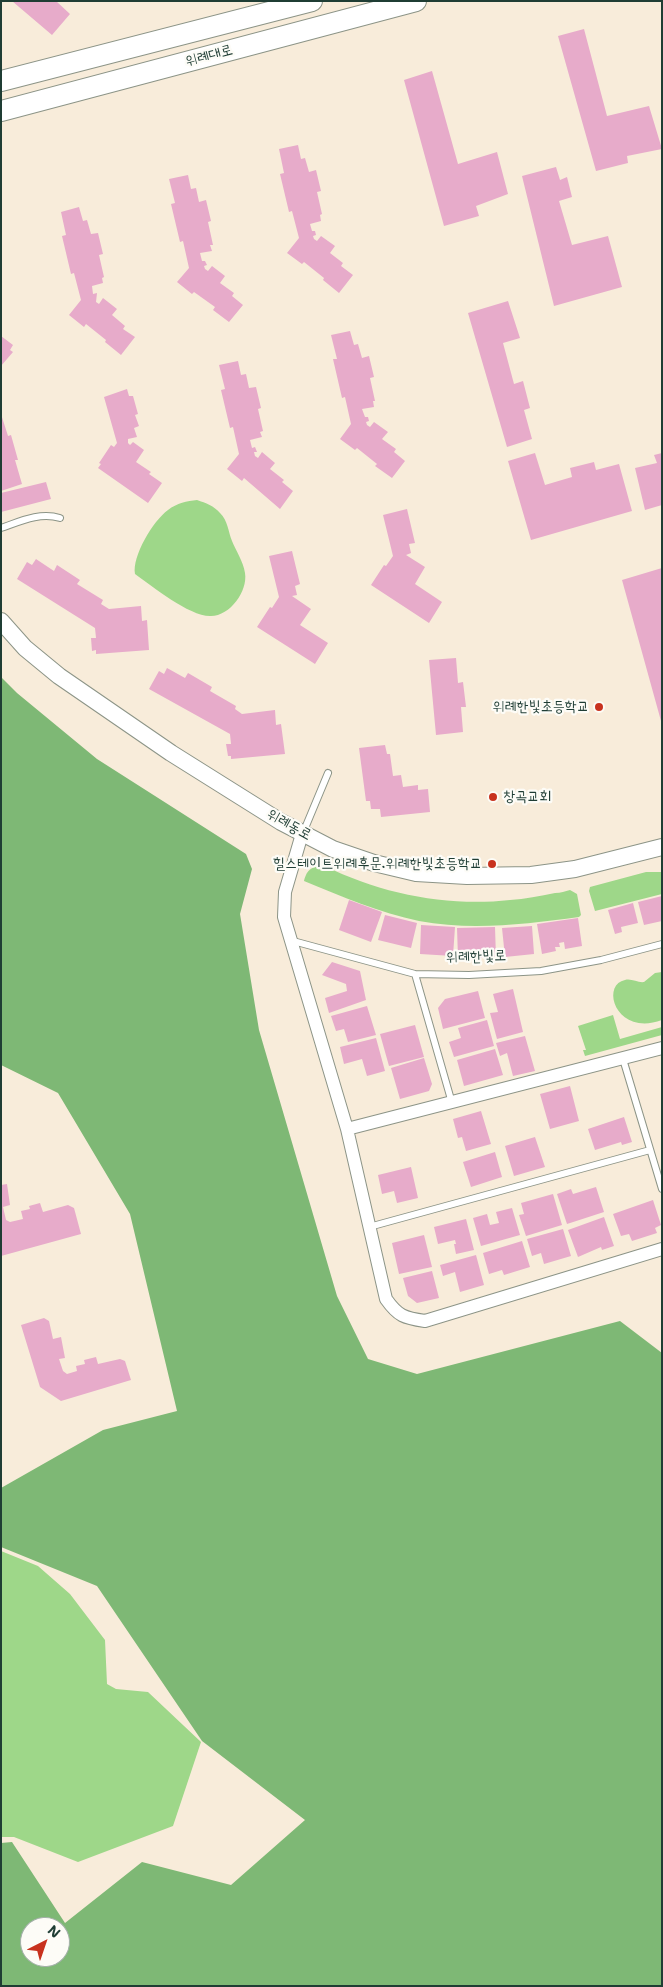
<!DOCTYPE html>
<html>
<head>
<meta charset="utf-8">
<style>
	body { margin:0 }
	#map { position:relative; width:663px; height:1987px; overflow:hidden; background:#f8ecda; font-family:"Shantell Sans",sans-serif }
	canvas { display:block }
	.frame { position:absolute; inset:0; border:2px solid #1f3d34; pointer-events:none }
	.north { position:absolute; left:20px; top:1917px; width:50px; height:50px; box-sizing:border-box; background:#fdfcf7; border:1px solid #a4b0a9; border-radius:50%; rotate:41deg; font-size:14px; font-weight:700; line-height:20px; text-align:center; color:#1f3d34 }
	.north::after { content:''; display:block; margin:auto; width:18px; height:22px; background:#c8321e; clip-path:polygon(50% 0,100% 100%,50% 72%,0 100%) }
</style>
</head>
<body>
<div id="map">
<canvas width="663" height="1987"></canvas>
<div class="frame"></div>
<div class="north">N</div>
</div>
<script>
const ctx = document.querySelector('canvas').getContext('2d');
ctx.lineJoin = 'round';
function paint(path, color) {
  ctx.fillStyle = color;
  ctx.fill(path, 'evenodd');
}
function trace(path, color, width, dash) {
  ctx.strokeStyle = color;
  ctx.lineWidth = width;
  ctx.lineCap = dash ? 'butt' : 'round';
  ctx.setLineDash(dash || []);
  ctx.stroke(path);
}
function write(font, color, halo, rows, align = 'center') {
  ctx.font = font + ' "Shantell Sans","Poor Story",sans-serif';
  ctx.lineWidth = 4.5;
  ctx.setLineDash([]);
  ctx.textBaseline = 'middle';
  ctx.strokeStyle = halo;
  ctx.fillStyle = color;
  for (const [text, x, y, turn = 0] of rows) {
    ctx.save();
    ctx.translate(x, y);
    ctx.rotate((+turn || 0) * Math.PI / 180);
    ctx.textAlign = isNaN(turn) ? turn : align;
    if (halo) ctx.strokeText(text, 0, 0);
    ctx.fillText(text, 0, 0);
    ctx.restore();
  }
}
paint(new Path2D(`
	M197,500C206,503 214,506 220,513C228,521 228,531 232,541C236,551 243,561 245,573C248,591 230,616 211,616C190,617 152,586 135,574C132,556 153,521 168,510C177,503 187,501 197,500Z
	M325,866C381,894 448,907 510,900C525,899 540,896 555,893C561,893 565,891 570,890L577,894L581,915L579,917C527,924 472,931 419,921C380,913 341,896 304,881C307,869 312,866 325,866Z
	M646,872H662V894L595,911L589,891L590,887Z
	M662,972V1020C616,1037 600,985 625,980C631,978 638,983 644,982L655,973Z
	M613,1015L620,1039L662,1027V1035L585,1056L583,1050H586L578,1026Z
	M1,1551L38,1566L70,1594L105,1640L107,1684L116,1689L148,1692L201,1742L173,1826L78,1862L14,1837H1Z`), '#9ed789');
paint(new Path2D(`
	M1,677L17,693L97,759L246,854L252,869L240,914L259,1030L337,1296L368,1359L417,1374L620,1321L662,1353V1986H1V1843L12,1842L65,1923L142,1862L231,1885L305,1820L202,1741L97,1586L1,1547V1488L103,1430L177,1411L130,1214L58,1093L1,1065ZM30,1927H60V1957H30Z`), '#7eb875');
paint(new Path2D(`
	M12,1H56L70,14L52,35Z
	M584,29L607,116L649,106L662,149L627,156L628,163L596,171L558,36Z
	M432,71L458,164L497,152L508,194L476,206L479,216L444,226L404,80Z
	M298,145L301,159L305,158L309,172L316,170L321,191L317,192L322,214L320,215L321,221L310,224L312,231H315L316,235L313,236L314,239L317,241L321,236L335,246L330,253L343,263L341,266L353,275L339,293L323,280L324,278L304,262L302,264L287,253L299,238L292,211L289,212L280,174L284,173L279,149Z
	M556,167L560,180L567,177L572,197L559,201L572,245L608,236L622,287L554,306L522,176Z
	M188,175L191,189L196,188L199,202L206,200L211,221L208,222L213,245H210L212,251L200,253L202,261H205L207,265L204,266L205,269L208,271L212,266L225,276L220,283L234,293L232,296L243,305L229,322L213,310L215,307L194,292L192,294L177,282L189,268L183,241L180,242L171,204L175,203L169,179Z
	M79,207L83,221L87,220L91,234L98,233L103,254L99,255L104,277L102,278L103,283L92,286L93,294L97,293L96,302L99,304L103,298L117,309L112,315L125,326L123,329L135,337L121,355L105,342L106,340L86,324L84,327L69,315L81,300L74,273L71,274L62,236L66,235L61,212Z
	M508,301L520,338L503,343L514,384L523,381L530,408L524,410L532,439L507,447L468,313Z
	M350,331L354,345L358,344L362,358L369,356L374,377L370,378L375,401H373L374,407L362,409L365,417H368L369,421L366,422L367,425L370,427L374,422L388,432L382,439L396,449L394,452L405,461L392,478L375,466L377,464L357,448L355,450L340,439L351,424L345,397L342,398L333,359H337L331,335Z
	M1,336L13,345L10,350L13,352L1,366Z
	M238,361L241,375L246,374L249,388L256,387L261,408L258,409L263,431L260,432L262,437L250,440L252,448L255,447L257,452H254L255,456L258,458L262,452L275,463L270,469L284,480L282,482L293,491L280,509L244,478L242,481L227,469L239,454L233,427L230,428L221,390L225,389L219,365Z
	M127,389L129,396H133L138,414L135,415L139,426L134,428L137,437L128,439V443L130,445L133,442L144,450L136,462L151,472L149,474L162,483L148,503L98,468L101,464L99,463L111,445L114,447L117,443L104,397Z
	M1,414L8,436L11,435L18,460H15L22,484L1,491Z
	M535,453L545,485L572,477L570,468L594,462L596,470L619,464L632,511L531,540L508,461Z
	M662,453V505L645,510L635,468L657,463L654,455Z
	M46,482L51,499L1,512V493Z
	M407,509L415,543L409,544L411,553L406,555L425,567L415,584L442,602L429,623L371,585L384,565L386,566L393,556L383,515Z
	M292,551L300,584L295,586L297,595L292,596L311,609L300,625L328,643L315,664L257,627L270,607L272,608L279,597L269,556Z
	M36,559L54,571L57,565L80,580L77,584L103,600L101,604L109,609L141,606L142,621L147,620L149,650L96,654V650L92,651L91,638H96L95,628L17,579L27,562L32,565Z
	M662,568V721H661L622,580Z
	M456,658L458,683L463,682L466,707H461L463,732L436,735L429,660Z
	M167,668L185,678L188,673L212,687L210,691L236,706L235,709L242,714L275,710L276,725L281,724L285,754L231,759V756H228L226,744H231L230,734L149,689L159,671L164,674Z
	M385,745L387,754H390L393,776L401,775L403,787L418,785V790L428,789L430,812L381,817L380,809H371L370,801H366L359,748Z
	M662,896V921L644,925L638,902Z
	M349,900L382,912L371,942L339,930Z
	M633,903L638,923L621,927L622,932L615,934L608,910Z
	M385,915L417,923L411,948L378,940Z
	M578,918L582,946L565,949L564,942L559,943L560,947H555L556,951L542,954L537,924Z
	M421,925L455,927L453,956L420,954Z
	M532,926L534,954L505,957L502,928Z
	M495,927L496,958H458L457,928Z
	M332,962L360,971L366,1000L329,1013L325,998L347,991L346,984L322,975Z
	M513,989L523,1032L497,1039L490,1013L498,1012L493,994Z
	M478,991L485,1018L443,1029L438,1008L445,999Z
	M367,1006L376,1035L348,1042L344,1029L336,1031L331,1016Z
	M487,1020L494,1046L454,1057L449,1042L461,1038L458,1028Z
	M415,1025L424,1057L389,1066L380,1034Z
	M525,1036L535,1071L513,1076L507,1053L500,1056L496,1043Z
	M376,1038L385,1071L367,1076L362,1059L344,1064L340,1047Z
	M495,1049L503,1075L464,1086L457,1060Z
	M424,1058L432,1084L429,1091L400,1099L391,1068Z
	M570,1086L579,1121L550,1129L540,1094Z
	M481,1111L491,1144L466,1151L462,1137L458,1138L453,1119Z
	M624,1117L632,1142L622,1145L621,1142L595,1150L588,1129Z
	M535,1137L545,1167L514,1176L505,1146Z
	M495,1152L502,1177L471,1187L463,1162Z
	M411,1167L418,1198L397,1203L394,1191L382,1194L378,1175Z
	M7,1184L10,1205L3,1207L6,1220L10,1222L23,1219L21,1211L30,1209L29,1206L40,1203L43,1212L68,1205L74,1208L81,1234L1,1256V1185Z
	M596,1187L604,1212L567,1224L557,1194L571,1189L573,1194Z
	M553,1194L562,1225L526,1236L519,1215L524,1214L521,1203Z
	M653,1200L661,1225L655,1228L657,1233L632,1241L629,1234L621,1236L613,1214Z
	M512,1208L520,1235L481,1246L473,1218L487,1214L490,1225L499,1223L496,1212Z
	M604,1217L614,1246L602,1250L601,1247L578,1257L568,1230Z
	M466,1219L474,1250L456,1254L454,1244H456L455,1240L438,1244L434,1227Z
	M563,1229L571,1256L544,1264L541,1253L532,1256L527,1239Z
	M424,1235L432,1267L399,1274L392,1243Z
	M522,1241L530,1267L504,1275L502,1270L489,1274L483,1253Z
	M476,1255L484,1285L460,1292L455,1272L443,1276L440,1265Z
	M432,1271L439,1298L417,1303L408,1296L403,1278Z
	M44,1318L49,1321L53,1339L61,1337L65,1358L59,1359L63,1371L67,1374L77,1371L76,1366L85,1364L84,1360L96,1357L98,1364L120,1359L125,1361L131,1380L61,1401L40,1387L21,1325Z`), '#e7abca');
const service = new Path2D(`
	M1,528C21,521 40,512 60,518
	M303,833L328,773
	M293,941L415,974L469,975L541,971L601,960L662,944
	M415,974L452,1103
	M623,1059L662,1189
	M369,1227L650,1150`);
const minor = new Path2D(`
	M302,834L285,892L284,917L347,1129L386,1299C398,1316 404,1318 425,1321L662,1249
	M347,1129L662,1048`);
const tertiary = new Path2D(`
	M1,621L25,648L59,676L171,753L281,822L333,849L374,863L416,873L467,876L531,875L575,869L662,847`);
const primary = new Path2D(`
	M1,81L312,1
	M1,111L416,1`);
trace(service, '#8c9487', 8);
trace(minor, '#8c9487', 14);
trace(tertiary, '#8c9487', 18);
trace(primary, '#8c9487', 22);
trace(service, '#fff', 6);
trace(minor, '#fff', 12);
trace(tertiary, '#fff', 16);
trace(primary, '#fff', 20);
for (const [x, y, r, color] of [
	[599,707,5,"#c8321e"],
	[493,797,5,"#c8321e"],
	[492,864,5,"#c8321e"]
]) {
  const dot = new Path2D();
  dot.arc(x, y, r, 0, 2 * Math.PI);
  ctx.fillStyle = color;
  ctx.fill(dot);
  trace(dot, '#fdfcf7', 2);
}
write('15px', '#1f3d34', '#fdfcf7', [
	["위례대로",209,56,-15],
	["위례동로",289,825,29],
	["위례한빛로",476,957,-2]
]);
write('15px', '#1f3d34', '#fdfcf7', [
	["위례한빛초등학교",589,707],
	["창곡교회",503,797,"left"],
	["힐스테이트위례후문.위례한빛초등학교",482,864]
], 'right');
</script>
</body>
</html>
